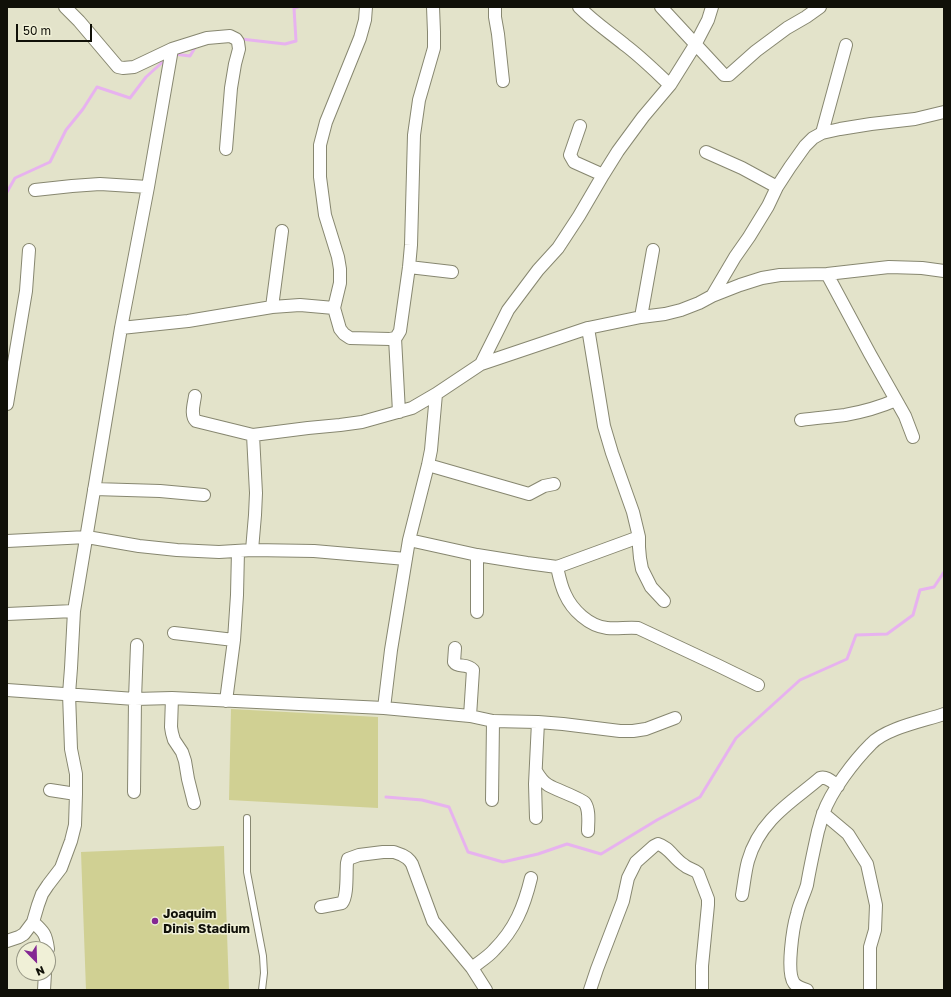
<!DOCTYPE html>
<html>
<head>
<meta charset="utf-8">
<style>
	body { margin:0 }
	#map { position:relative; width:951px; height:997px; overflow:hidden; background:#e3e3ca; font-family:"Golos Text",sans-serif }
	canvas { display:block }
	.frame { position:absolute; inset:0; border:8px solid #101008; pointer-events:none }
	.north { position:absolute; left:16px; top:941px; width:40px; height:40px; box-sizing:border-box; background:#f0f0d7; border:1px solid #969684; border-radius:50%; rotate:157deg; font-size:11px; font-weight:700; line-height:16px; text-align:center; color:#101008 }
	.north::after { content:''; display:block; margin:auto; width:14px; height:18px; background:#842793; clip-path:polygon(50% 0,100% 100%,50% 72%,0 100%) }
	.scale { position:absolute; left:16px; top:24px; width:76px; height:18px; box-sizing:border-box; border:2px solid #101008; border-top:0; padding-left:5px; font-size:12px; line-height:14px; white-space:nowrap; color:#101008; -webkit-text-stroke:3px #f0f0d7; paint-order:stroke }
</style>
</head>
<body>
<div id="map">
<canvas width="951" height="997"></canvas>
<div class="frame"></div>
<div class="north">N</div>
<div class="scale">50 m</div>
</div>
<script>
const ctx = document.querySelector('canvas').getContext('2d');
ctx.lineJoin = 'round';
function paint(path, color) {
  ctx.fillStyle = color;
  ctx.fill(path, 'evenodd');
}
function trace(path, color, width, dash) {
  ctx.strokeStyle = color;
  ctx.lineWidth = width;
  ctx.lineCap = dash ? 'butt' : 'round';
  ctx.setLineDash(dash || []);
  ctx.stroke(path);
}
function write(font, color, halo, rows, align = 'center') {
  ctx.font = font + ' "Golos Text",sans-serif';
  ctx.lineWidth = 3;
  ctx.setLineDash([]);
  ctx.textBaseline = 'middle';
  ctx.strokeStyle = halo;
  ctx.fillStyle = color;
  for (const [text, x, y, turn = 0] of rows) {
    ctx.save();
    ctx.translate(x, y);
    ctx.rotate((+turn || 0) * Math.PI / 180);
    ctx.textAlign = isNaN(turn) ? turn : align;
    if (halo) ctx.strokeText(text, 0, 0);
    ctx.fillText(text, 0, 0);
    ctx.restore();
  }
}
paint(new Path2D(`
	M231,709L378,717V808L229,800Z
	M224,846L229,990H86L81,852Z`), '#d0d093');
trace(new Path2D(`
	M241,39L285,44L296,41L294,8L298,7
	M174,54L190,56L196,46
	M7,192L15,178L50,162L66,130L83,109L97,87L130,98L146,77L166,59
	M386,797L422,800L449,807L468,852L503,862L538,854L567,844L601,854L657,820L700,797L736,738L800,680L847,659L856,635L887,634L913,615L920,590L934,587L944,572`), '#e7b2ef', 3);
const lane = new Path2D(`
	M247,818V872L263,956L264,973L262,990`);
const street = new Path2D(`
	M65,7L79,21L118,67L123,68L134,67L172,49L207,38L230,36L236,39L238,42L239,49L235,64L231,88L226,149
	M495,7V17L498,34L503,81
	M579,7C594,22 609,32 625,45C641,57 655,71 670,85
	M661,7L724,75H729L756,51L787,28L806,17L820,7
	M580,126L570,155L574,162L603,175
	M822,133L846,45
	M706,152L742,168L777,187
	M35,190L72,186L100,184L148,187
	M409,267L452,272
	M827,274L870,354L896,400L905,416L913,437
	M712,296L740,285L762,278L780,275L827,274L889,267L922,268L944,271
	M272,307L282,231
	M334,308L340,283V269L338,257L325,215L320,177V145L326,122L360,38L365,20L366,7
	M641,317L653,250
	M121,328L188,321L272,307L300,305L334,308L340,329L344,334L350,338L390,339L395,338
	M588,328L604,426L612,453L633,512L639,537V547L640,558L642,569L651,587L664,601
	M481,364L508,310L538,270L558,248L579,216L603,175L618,151L643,117L670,85L695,45L708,20L712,7
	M195,396C194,404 190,415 196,421L253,435
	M7,404L26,291L29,250
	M399,412L395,338L397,336L400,331L409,267L411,245L414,135L419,100L434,48V32L433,7
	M801,420C815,418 830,417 845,415C862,412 880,407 896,400
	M428,465L529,494L544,486L554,484
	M94,489L160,491L204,495
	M409,540L477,555L527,563L557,567C559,576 561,586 565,594C572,610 589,626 607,628C618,629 628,627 638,628L717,665L758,685
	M7,541L87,537L139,546L177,550L219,552L252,550L314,551L406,559
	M252,550L255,515L256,493L253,435L308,428L340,425L362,422L412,408L436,394
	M557,567L639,537
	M477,612V555
	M7,614L74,611
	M174,633L234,640
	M455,648L454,662C458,668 467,663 473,670L470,716
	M7,690L135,699L172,698L384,708L470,716L493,721L538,722L563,724L620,731H633L646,729L675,718
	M172,698L171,727L172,733L174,740L182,752L185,761L188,779L194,803
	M226,701L234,640L237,595L238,551
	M384,708L391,650L409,540L428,465L431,450L436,394L481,364L588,328L641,317L665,314L681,310L699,303L712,296L735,257L749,237L768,206L777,187L790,167L805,146L813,138L822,133L840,129L871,124L915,119L944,112
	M536,771C539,776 543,782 548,785C556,790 581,798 585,803C590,811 588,822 588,831
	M50,790L76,794
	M134,792L135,699L137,645
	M492,800L493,721
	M823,813L848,834L867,864L876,905L875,930L870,947V990
	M536,818L535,784L538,722
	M742,895C744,884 745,872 748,861C752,847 761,831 771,820C785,804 804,792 820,778C827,776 832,782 838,786
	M321,907L342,903C348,896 346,872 347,863L348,859L359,855L383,852H394L402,855L407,858L410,861L412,864L433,921L472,968L486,990
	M33,922C44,932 46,934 48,949
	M7,941L19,937L24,934L33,922L38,905L42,894L48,885L61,868L71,841L75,825L76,794V774L71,749L69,694L71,668L74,611L121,328L148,187L172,49
	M472,968C479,962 488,957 494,950C515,929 524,907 531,878
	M44,990L45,973
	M590,990L597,969L623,901L628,878L636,862L654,846L658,844C669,847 674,859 684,865C688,869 694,869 698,873L708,899V905L702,966V990
	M807,990C803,989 796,986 794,983C786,972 793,927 797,914C799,904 804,895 807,885C810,867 814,849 818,831C820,825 821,819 823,814C831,791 854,761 871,744C886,728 924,721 944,714`);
trace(lane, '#878770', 8);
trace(street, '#878770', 14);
trace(lane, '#fff', 6);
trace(street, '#fff', 12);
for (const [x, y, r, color] of [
	[155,921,4,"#842793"]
]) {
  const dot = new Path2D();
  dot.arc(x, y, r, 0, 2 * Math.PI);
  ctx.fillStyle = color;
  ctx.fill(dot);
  trace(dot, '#f0f0d7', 1.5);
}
write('bold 13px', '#101008', '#f0f0d7', [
	["Joaquim",163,914],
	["Dinis Stadium",163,929]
], 'left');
</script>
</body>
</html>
